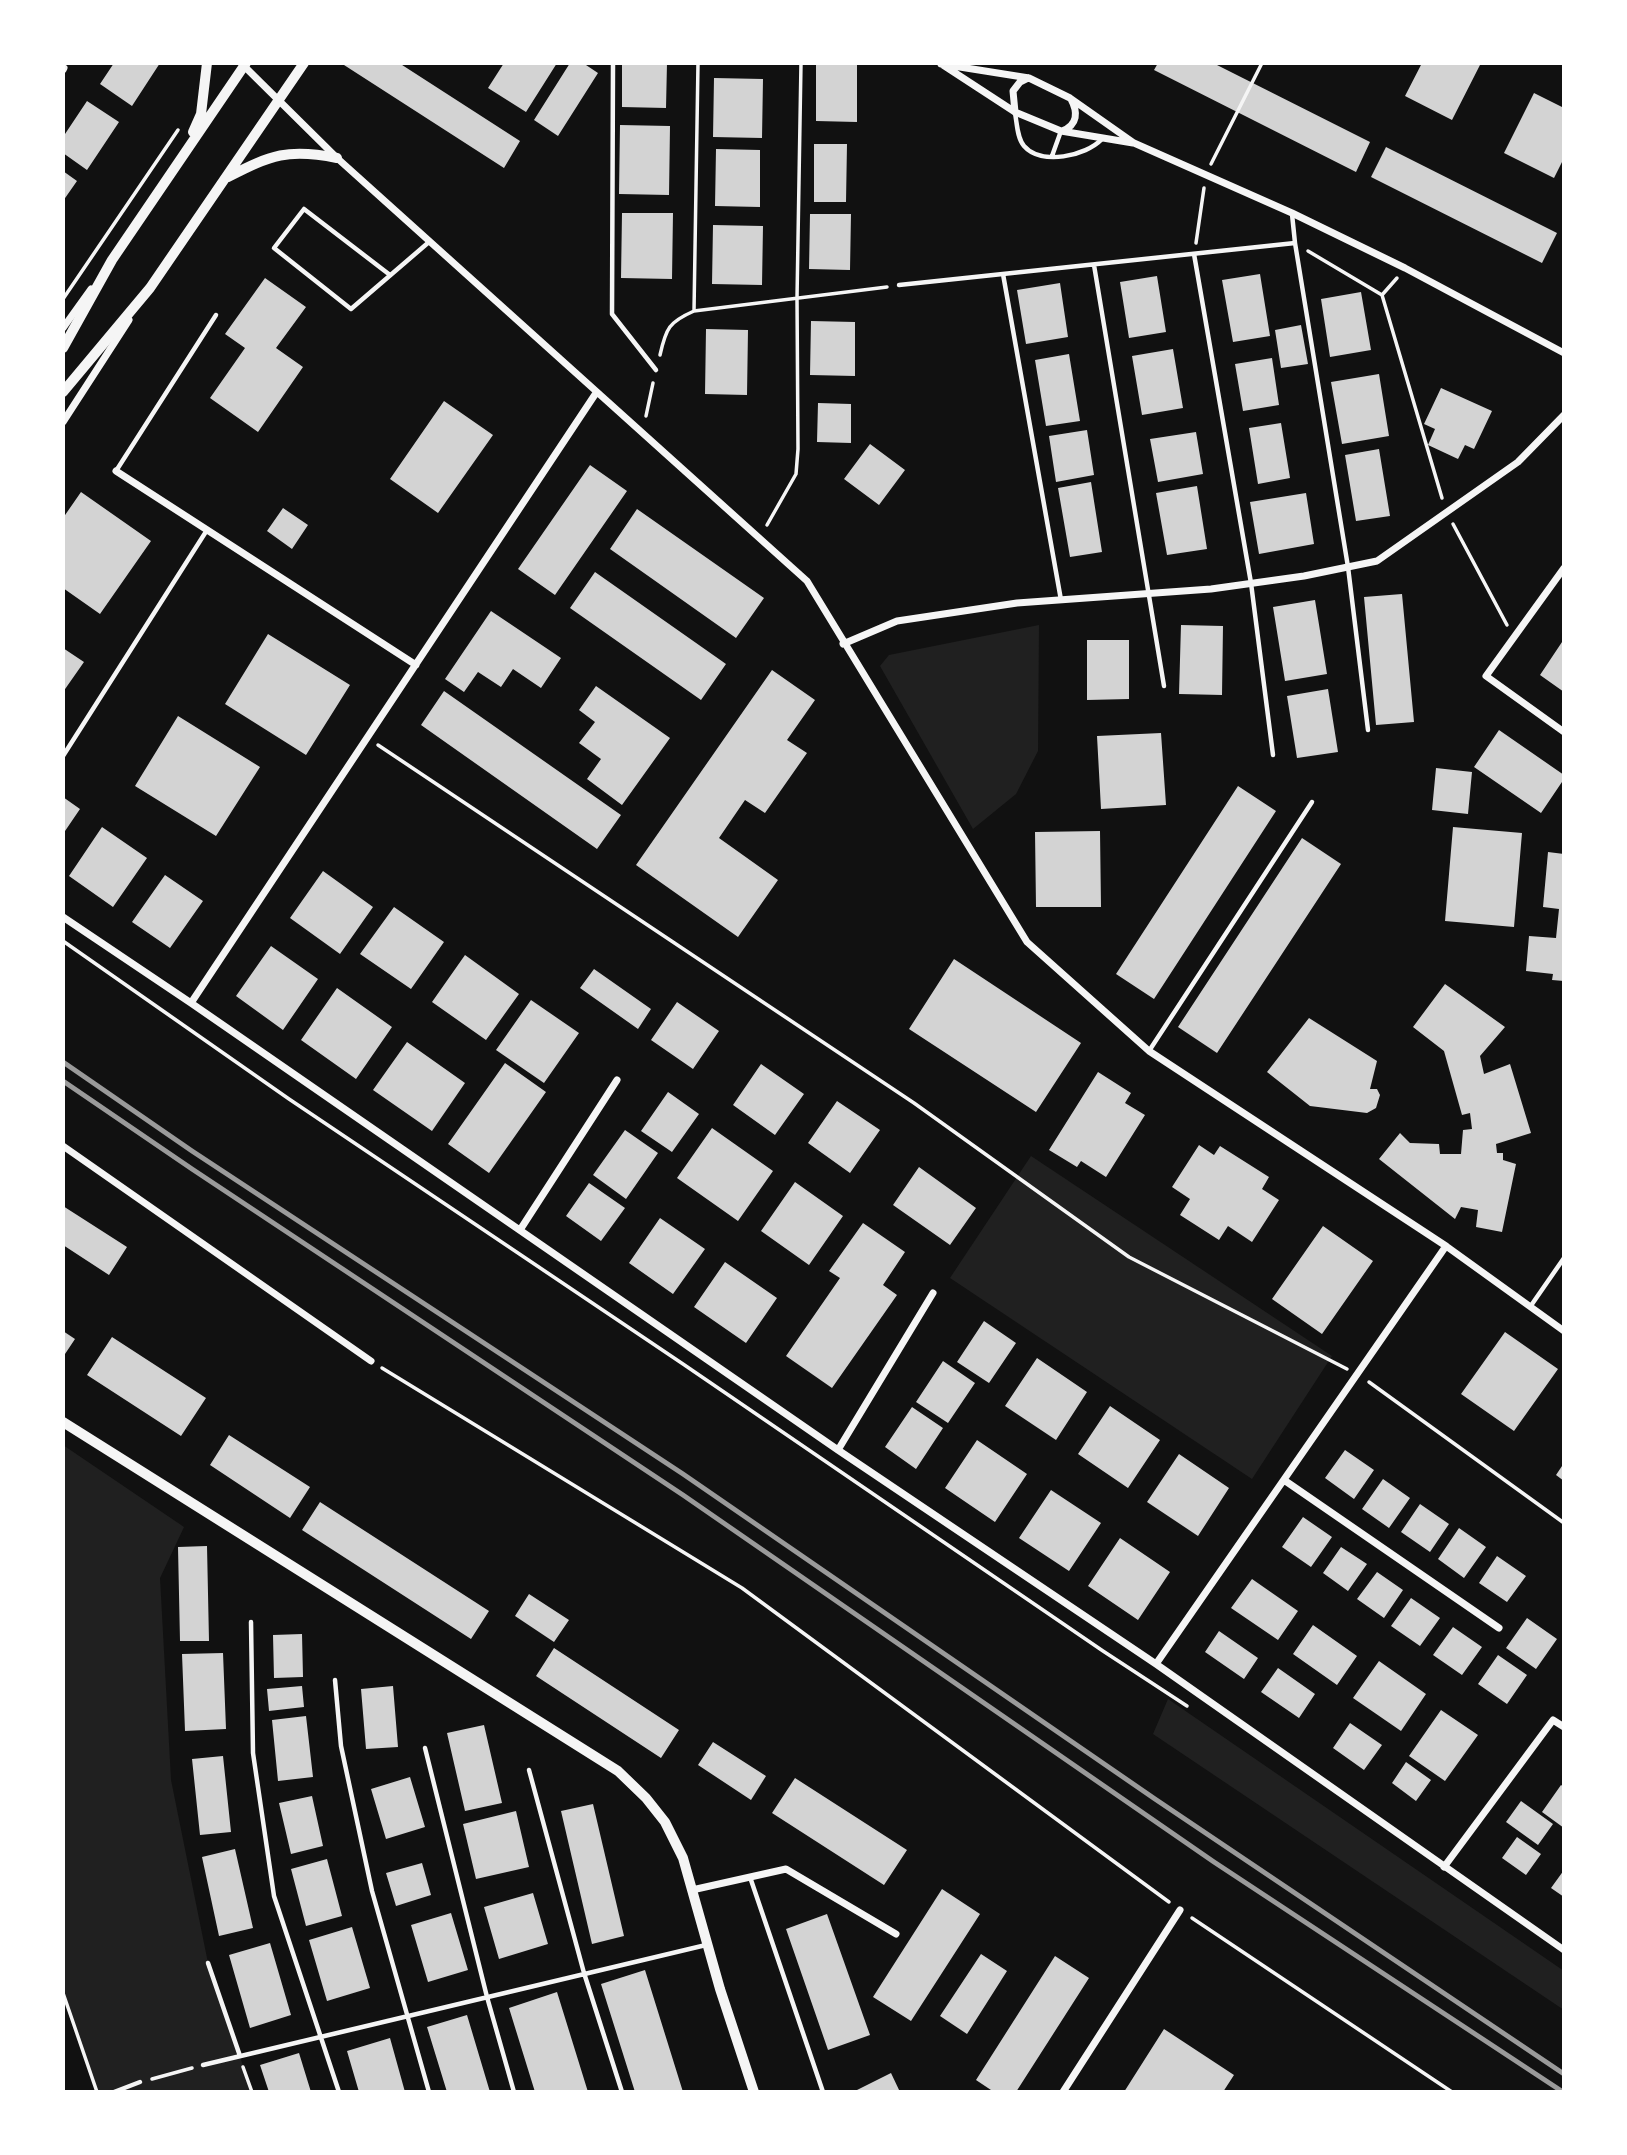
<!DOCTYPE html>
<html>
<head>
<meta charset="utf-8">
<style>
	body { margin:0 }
	#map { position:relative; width:1627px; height:2155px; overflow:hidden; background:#111; font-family:"Roboto Condensed",sans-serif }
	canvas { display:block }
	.frame { position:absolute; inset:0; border:65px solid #fff; pointer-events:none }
</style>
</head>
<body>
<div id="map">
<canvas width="1627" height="2155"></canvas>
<div class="frame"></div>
</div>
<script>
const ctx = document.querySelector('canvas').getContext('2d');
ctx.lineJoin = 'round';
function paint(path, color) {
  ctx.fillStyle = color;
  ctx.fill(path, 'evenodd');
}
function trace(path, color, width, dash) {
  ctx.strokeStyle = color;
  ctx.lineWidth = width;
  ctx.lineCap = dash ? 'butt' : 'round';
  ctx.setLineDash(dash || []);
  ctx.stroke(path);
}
paint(new Path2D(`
	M1039,625L1038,751L1016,794L973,829L880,666L889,655Z
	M1031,1156L1332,1356L1252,1479L950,1278Z
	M63,1445L184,1527L160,1578L171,1780L208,1963L252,2092H97L63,1993Z
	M1168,1699L1564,1971V2010L1153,1734Z`), '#202020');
paint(new Path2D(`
	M114,63H160L132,106L100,84Z
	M346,63H399L520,141L504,168L344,65Z
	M504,63H557L526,112L488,88Z
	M570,63H583L598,73L558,136L534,120Z
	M622,63H667L666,108L622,107Z
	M816,63H857V122L816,121Z
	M1158,63H1213L1370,142L1356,172L1154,70Z
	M1422,63H1481L1452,120L1405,96Z
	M714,78L763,79L762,138L713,137Z
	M1534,93L1564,108V158L1554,178L1504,153Z
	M87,101L119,122L87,170L63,153V137Z
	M620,125L670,126L669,195L619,194Z
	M814,144H847L846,202H814Z
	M1386,147L1557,233L1542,263L1371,177Z
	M716,149L760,150V207L715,206Z
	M63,171L77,181L63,201Z
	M622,213H673L672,279L621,278Z
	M810,214H851L850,270L809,269Z
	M713,225L763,226L762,285L712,284Z
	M1260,274L1270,336L1233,342L1222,280Z
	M1157,276L1166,332L1129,338L1120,282Z
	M265,278L306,307L276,348L303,367L258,432L210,398L245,348L225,334Z
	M1060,283L1068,337L1026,344L1017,290Z
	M1361,292L1371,350L1330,357L1321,299Z
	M811,321L855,322V376L810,375Z
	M1301,325L1308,364L1281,368L1275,330Z
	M706,329L748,330L747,395L705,394Z
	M1173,349L1183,408L1142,415L1132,356Z
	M1069,354L1080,421L1046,426L1035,360Z
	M1272,358L1279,405L1243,411L1235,364Z
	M1379,374L1389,436L1342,444L1331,382Z
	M1441,388L1492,411L1474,449L1465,445L1458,459L1428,445L1435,429L1424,424Z
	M444,401L493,435L438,513L390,479Z
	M818,403L851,404V443L817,442Z
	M1281,423L1290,478L1258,484L1249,428Z
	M1087,430L1094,475L1056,482L1049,436Z
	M1196,432L1203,474L1158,482L1150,439Z
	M870,444L905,470L879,505L844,479Z
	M1379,449L1390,516L1356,521L1345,455Z
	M590,465L627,491L555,595L518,569Z
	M1091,482L1102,552L1070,557L1058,488Z
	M1197,486L1207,549L1167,555L1156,493Z
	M81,492L151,541L100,614L63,588V518Z
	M1306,493L1314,544L1259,554L1250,502Z
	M283,508L308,525L292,549L267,531Z
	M637,509L764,598L736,638L610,549Z
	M595,572L726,664L701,700L570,608Z
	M1402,594L1414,722L1376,725L1364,597Z
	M1315,600L1327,674L1285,681L1273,607Z
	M491,611L561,658L541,688L513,669L501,687L478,672L464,692L445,679Z
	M1181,625L1223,626L1222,695L1179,694Z
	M268,634L350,685L306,755L225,704Z
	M1564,639V692L1540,675Z
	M1087,640H1129V699L1087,700Z
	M63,648L84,662L63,692Z
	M772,670L815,700L787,740L807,753L765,813L745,800L719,838L778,880L738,937L636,865Z
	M596,686L670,738L622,805L587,779L601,759L579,743L595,722L579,710Z
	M1328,689L1338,752L1297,758L1287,696Z
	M444,691L621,815L597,849L421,725Z
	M178,716L260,767L216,836L135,786Z
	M1499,730L1564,775V779L1541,813L1474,767Z
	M1161,733L1166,805L1101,809L1097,736Z
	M1436,768L1472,772L1468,814L1432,810Z
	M1238,786L1276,811L1154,999L1116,974Z
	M63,797L80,809L63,834Z
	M102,827L147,858L113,907L69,876Z
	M1453,827L1522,833L1514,927L1445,921Z
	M1100,831L1101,907H1036L1035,832Z
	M1302,838L1341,864L1217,1053L1178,1027Z
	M1548,852L1564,854V981L1552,980L1553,974L1526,971L1529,936L1556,938L1559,909L1543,907Z
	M323,871L373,907L340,954L290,918Z
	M165,875L203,901L170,948L132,922Z
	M394,907L444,942L411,989L360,954Z
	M271,946L318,979L283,1030L236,996Z
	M465,955L519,994L486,1040L432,1002Z
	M954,959L1081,1043L1036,1112L909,1029Z
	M594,969L651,1009L638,1029L580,988Z
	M1445,984L1505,1027L1480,1056L1484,1074L1510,1064L1531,1133L1496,1144L1497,1153H1503V1160L1516,1164L1502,1232L1476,1227L1478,1210L1461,1207L1455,1219L1379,1159L1400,1133L1410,1143L1439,1144L1440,1154H1461L1463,1130L1472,1129L1470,1113L1462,1115L1444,1051L1413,1027Z
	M337,988L392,1027L356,1079L301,1040Z
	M531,1000L579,1033L544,1083L496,1050Z
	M677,1002L719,1031L693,1069L651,1040Z
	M1309,1018L1377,1061L1370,1089H1377L1380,1095L1376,1108L1367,1113L1310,1106L1267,1072Z
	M407,1042L465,1083L432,1131L373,1090Z
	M505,1063L546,1092L489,1173L448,1144Z
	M761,1064L804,1094L775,1135L733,1105Z
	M1098,1072L1131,1093L1125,1103L1145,1115L1106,1177L1081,1161L1077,1167L1049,1150Z
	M668,1092L699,1114L672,1152L641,1131Z
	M837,1101L880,1130L850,1173L808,1143Z
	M712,1128L773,1171L738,1221L677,1178Z
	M625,1130L658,1153L626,1199L593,1175Z
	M1199,1145L1214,1155L1220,1146L1269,1177L1262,1189L1279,1200L1252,1242L1228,1226L1219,1240L1180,1215L1190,1199L1172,1187Z
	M919,1167L976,1208L950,1245L893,1205Z
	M795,1182L843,1216L809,1265L761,1231Z
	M589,1183L625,1208L601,1241L566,1216Z
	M63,1206L127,1247L109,1275L63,1245Z
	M660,1218L705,1249L673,1294L629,1263Z
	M863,1223L905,1252L883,1285L897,1295L832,1388L786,1356L840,1278L829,1271Z
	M1323,1226L1373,1261L1322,1334L1272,1299Z
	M725,1262L777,1298L746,1343L694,1307Z
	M984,1321L1016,1343L989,1383L957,1362Z
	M63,1331L75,1339L63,1357Z
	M1505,1332L1558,1369L1514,1431L1461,1394Z
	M112,1337L206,1398L181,1436L87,1375Z
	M1037,1358L1087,1392L1056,1440L1005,1406Z
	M943,1361L975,1383L948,1423L916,1402Z
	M1110,1406L1160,1440L1128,1488L1078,1454Z
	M912,1407L943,1428L916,1469L885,1447Z
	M229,1435L310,1487L290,1518L210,1465Z
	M977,1440L1027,1474L995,1522L945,1488Z
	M1345,1450L1374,1470L1354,1499L1325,1478Z
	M1179,1454L1229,1488L1198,1536L1147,1502Z
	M1564,1463V1481L1556,1475Z
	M1383,1479L1410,1498L1389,1528L1362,1509Z
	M1051,1490L1101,1523L1069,1571L1019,1538Z
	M320,1502L489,1611L471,1639L302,1530Z
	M1420,1504L1449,1524L1430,1552L1401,1532Z
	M1303,1517L1332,1537L1311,1567L1282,1547Z
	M1459,1528L1486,1547L1464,1578L1438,1559Z
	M1120,1538L1170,1572L1138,1620L1088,1586Z
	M207,1546L209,1641H180L178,1547Z
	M1341,1547L1367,1564L1348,1591L1323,1573Z
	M1497,1556L1526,1576L1507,1602L1479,1583Z
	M1377,1572L1403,1590L1384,1618L1357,1599Z
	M1252,1579L1298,1611L1278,1640L1231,1608Z
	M529,1594L569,1620L554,1642L515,1616Z
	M1411,1598L1440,1618L1420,1646L1391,1626Z
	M1527,1618L1557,1639L1536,1669L1506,1648Z
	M1313,1625L1357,1656L1337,1685L1293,1654Z
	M1453,1627L1482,1647L1462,1675L1433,1655Z
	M1219,1631L1258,1658L1244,1679L1205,1652Z
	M302,1634L303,1677L274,1678L273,1635Z
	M554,1648L679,1730L661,1758L536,1676Z
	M223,1653L226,1729L185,1731L182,1654Z
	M1498,1655L1527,1675L1507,1704L1478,1684Z
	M1379,1661L1426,1694L1401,1731L1353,1698Z
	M1278,1668L1315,1694L1299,1718L1261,1692Z
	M302,1686L304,1707L269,1711L267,1689Z
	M393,1686L398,1747L366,1749L361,1689Z
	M1441,1710L1478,1735L1445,1781L1409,1756Z
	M306,1716L313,1777L278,1781L272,1720Z
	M1350,1723L1382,1745L1364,1770L1333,1748Z
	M484,1725L502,1803L465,1811L447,1733Z
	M713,1742L766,1776L751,1800L698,1765Z
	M223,1756L231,1832L200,1835L192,1759Z
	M1406,1762L1431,1780L1416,1801L1392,1783Z
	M410,1777L425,1827L386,1839L371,1789Z
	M795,1778L907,1850L884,1885L772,1813Z
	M1561,1785L1564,1787V1828L1542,1812Z
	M312,1796L323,1846L291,1854L279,1803Z
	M1521,1801L1553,1824L1538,1845L1506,1822Z
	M593,1804L624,1936L592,1944L561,1811Z
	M516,1811L529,1867L476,1879L463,1824Z
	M1517,1837L1541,1854L1526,1875L1502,1858Z
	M235,1849L253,1928L219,1936L202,1857Z
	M327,1859L342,1916L306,1926L291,1869Z
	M422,1863L431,1895L396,1906L386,1873Z
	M1564,1870V1897L1551,1888Z
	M942,1889L980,1914L911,2021L873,1997Z
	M533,1893L548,1944L499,1959L484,1907Z
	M451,1913L468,1970L428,1982L411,1925Z
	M827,1914L870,2035L828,2050L786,1929Z
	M352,1927L370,1988L327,2001L309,1940Z
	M270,1943L291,2015L250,2028L229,1955Z
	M981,1954L1007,1971L967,2034L940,2016Z
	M1055,1956L1089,1978L1016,2092H994L976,2080Z
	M645,1970L683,2092H635L601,1984Z
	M557,1992L588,2092H535L509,2008Z
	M467,2015L490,2092H447L427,2027Z
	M1164,2029L1234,2075L1223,2092H1124Z
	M390,2038L405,2092H359L347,2051Z
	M299,2053L311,2092H269L260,2065Z
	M891,2073L900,2092H853Z`), '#d3d3d3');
trace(new Path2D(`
	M1211,164L1262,63
	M1196,243L1204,188
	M1308,251L1382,295
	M1397,278L1382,295L1442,498
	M63,299L178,130
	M694,311L698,63
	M660,355C666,328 669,322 694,311L887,287
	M646,416L653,383
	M1453,524L1507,625
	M767,525L796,474L798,449L797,298L801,63
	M378,745L914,1103L1129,1257L1347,1369
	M63,941L289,1099L683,1364L1103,1651L1187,1706
	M382,1368L742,1588L1169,1902
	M1369,1382L1564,1523
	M1192,1918L1452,2092
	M63,1993L97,2092
	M243,2067L252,2092
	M152,2079L192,2068`), '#f5f5f5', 3.5);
trace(new Path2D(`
	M613,63L612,314L656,370
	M1015,113C1017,123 1017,138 1024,146C1041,166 1086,156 1102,139
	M1052,156L1061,131
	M1292,214L1295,243L1348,567L1368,730
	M1194,254L1251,583L1273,755
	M1094,265L1164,686
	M1003,274L1061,600
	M390,275L304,209L274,248L351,309L429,242
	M899,285L1295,243
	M116,471L216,315
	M63,756L207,530
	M1149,1051L1312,802
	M1530,1307L1564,1258
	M251,1622L253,1753L274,1896L339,2092
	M335,1680L341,1746L372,1891L429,2092
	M425,1748L487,1997L514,2092
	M529,1770L584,1973L622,2092
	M750,1877L823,2092
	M208,1963L240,2056
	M203,2065L706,1945
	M114,2092L140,2082`), '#f5f5f5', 4.5);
trace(new Path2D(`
	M242,64L337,158L807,581L1027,942L1149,1051L1446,1246L1564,1331
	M941,64L1029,78L1070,98L1134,143L1292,213L1405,268L1564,353
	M943,65L1015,112L1061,131L1133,143
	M63,70L64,68
	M1015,112L1013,91L1020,82L1028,78
	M1062,131C1078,125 1078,112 1071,99
	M63,328L91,289
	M63,422L129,320
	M116,471L416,665
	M1564,568L1486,676L1564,732
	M843,644L897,621L1017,603L1211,589L1304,576L1377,561L1518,462L1564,415
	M63,917L191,1003L838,1450L1156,1664L1564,1950
	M191,1003L596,393
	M63,1146L371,1361
	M520,1230L617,1080
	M838,1450L933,1293
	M1284,1480L1499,1628
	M1156,1664L1446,1246
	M1444,1867L1553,1720L1564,1727
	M692,1890L786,1869L896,1934
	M1063,2092L1180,1910`), '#f5f5f5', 7);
trace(new Path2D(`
	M193,132L201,114L207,63
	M228,177C271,155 288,148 337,158
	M63,348L112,260L246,63
	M63,392L150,288L304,63
	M63,1422L618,1771L646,1798L665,1822L683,1858L720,1989L754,2092`), '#f5f5f5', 10);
trace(new Path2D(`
	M63,1062L192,1151L683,1474L1155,1799L1564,2074
	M63,1081L192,1169L683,1495L1214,1862L1563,2092`), '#9a9a9a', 5);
</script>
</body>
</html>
